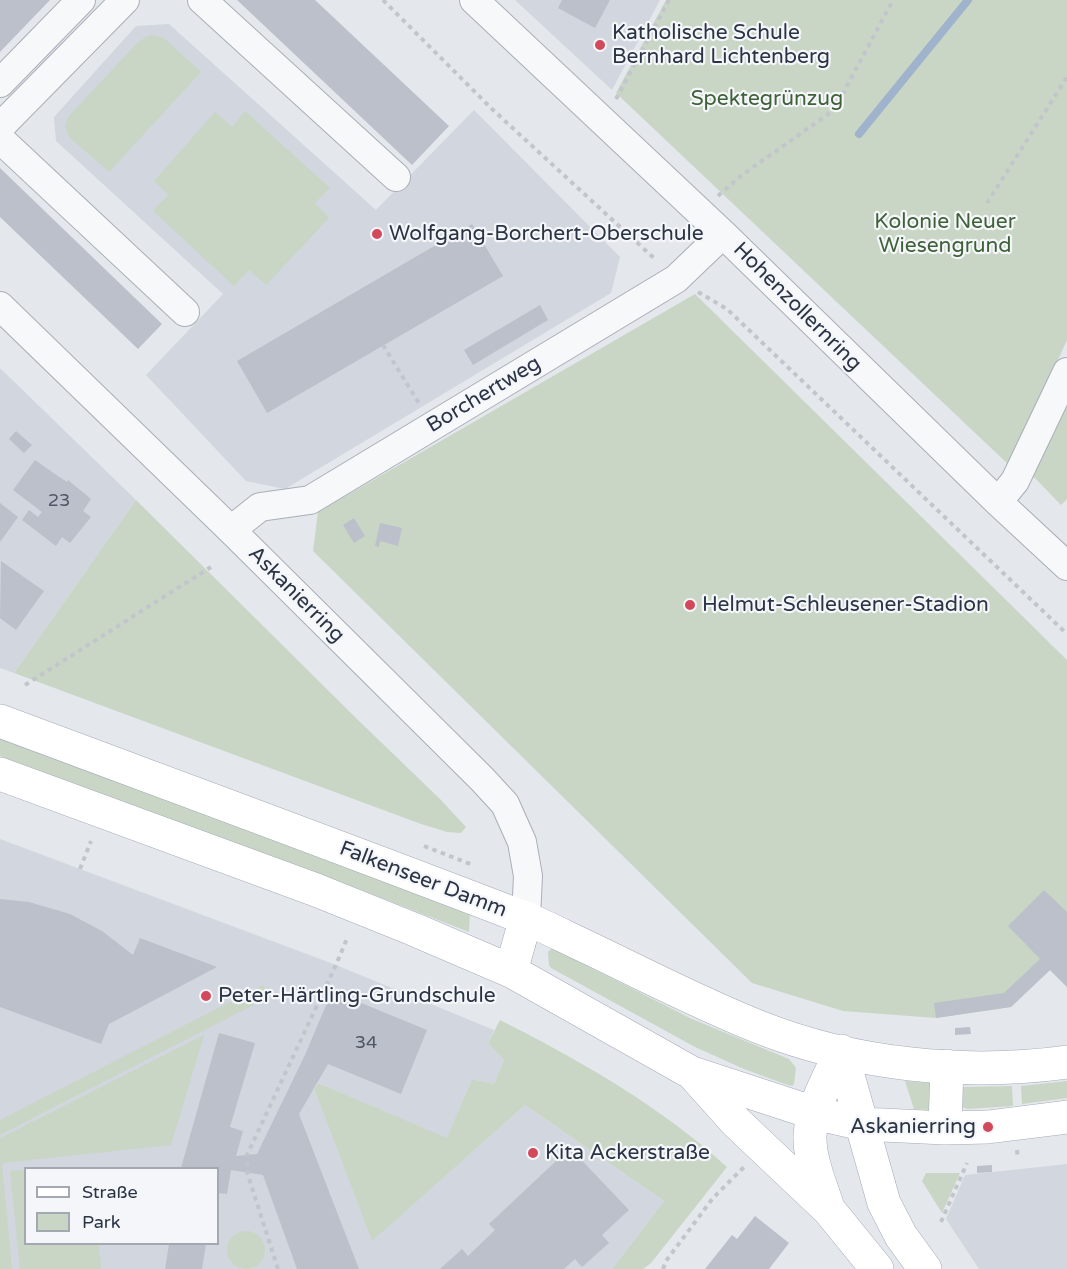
<!DOCTYPE html>
<html>
<head>
<meta charset="utf-8">
<style>
	body { margin:0 }
	#map { position:relative; width:1067px; height:1269px; overflow:hidden; background:#e4e7ec; font-family:"Varela Round",sans-serif }
	canvas { display:block }
	.legend { position:absolute; left:24px; top:1167px; width:195px; height:78px; box-sizing:border-box; background:#f4f6f9; border:2px solid #a4a8b1; margin:0; padding:8px 10px; list-style:none; font-size:18px; color:#2b3445 }
	.legend li { display:flex; align-items:center; gap:12px; height:30px }
	.legend b { width:30px; border:2px solid #a4a8b1 }
</style>
</head>
<body>
<div id="map">
<canvas width="1067" height="1269"></canvas>
<ul class="legend">
<li><b style="height:8px;background:#fff"></b>Straße</li>
<li><b style="height:16px;background:#c9d6c5"></b>Park</li>
</ul>
</div>
<script>
const ctx = document.querySelector('canvas').getContext('2d');
ctx.lineJoin = 'round';
function paint(path, color) {
  ctx.fillStyle = color;
  ctx.fill(path, 'evenodd');
}
function trace(path, color, width, dash) {
  ctx.strokeStyle = color;
  ctx.lineWidth = width;
  ctx.lineCap = dash ? 'butt' : 'round';
  ctx.setLineDash(dash || []);
  ctx.stroke(path);
}
function write(font, color, halo, rows, align = 'center') {
  ctx.font = font + ' "Varela Round",sans-serif';
  ctx.lineWidth = 4.5;
  ctx.setLineDash([]);
  ctx.textBaseline = 'middle';
  ctx.strokeStyle = halo;
  ctx.fillStyle = color;
  for (const [text, x, y, turn = 0] of rows) {
    ctx.save();
    ctx.translate(x, y);
    ctx.rotate((+turn || 0) * Math.PI / 180);
    ctx.textAlign = isNaN(turn) ? turn : align;
    if (halo) ctx.strokeText(text, 0, 0);
    ctx.fillText(text, 0, 0);
    ctx.restore();
  }
}
paint(new Path2D(`
	M515,0H660L612,90Z
	M169,24L376,210L474,110L620,257L611,293L285,489L246,481L146,375L223,294L56,141L54,117L136,26Z
	M0,368L136,500L14,673L0,668Z
	M0,839L336,965L494,1030L488,1043L504,1060L494,1084L472,1079L447,1139L318,1083L314,1089L372,1240L525,1105L664,1201L612,1269H0ZM26,1168H218V1244H26Z
	M1067,1164V1269H979L946,1219L965,1175Z`), '#d2d6de');
paint(new Path2D(`
	M666,0H1067V340L1010,466L616,93Z
	M150,35L164,38L201,72L109,172L69,137L65,126L68,117L138,42Z
	M245,111L330,188L315,203L329,218L266,285L249,270L234,286L153,211L168,195L154,181L215,112L232,127Z
	M695,294L1067,660V987L1050,970L1011,1007L936,1018L843,1011L752,983L313,551L318,512Z
	M1067,403V499L1061,505L1032,475Z
	M136,500L357,719L441,800L466,827L461,833L447,832L421,824L14,673Z
	M0,736L470,911L469,932L356,888L0,756Z
	M552,948L692,1019L789,1059L796,1068L794,1084L792,1086L782,1083L744,1069L695,1047L551,968L549,965L548,952Z
	M263,985L269,997L0,1135V1120Z
	M500,1020C581,1061 660,1106 727,1167L651,1263L643,1269H612L664,1201L525,1105L372,1241L314,1089L318,1083L447,1138L472,1079L494,1084L504,1060L488,1043Z
	M204,1035L171,1145L2,1163L12,1269H0V1138Z
	M905,1081L931,1083L930,1110L914,1109Z
	M1067,1081V1098L1022,1104L1021,1086Z
	M1012,1086L1013,1106L968,1109L962,1107L961,1089L964,1087Z
	M25,1170L26,1244H99L101,1269H20L10,1171Z
	M926,1173H960L942,1213L922,1181Z
	M227 1250a19 19 0 1 1 38 0a19 19 0 1 1-38 0Z`), '#c9d6c5');
trace(new Path2D(`
	M859,134L968,0`), '#9fb4cc', 8);
paint(new Path2D(`
	M0,0H50L0,52Z
	M237,0H315L449,126L412,165Z
	M562,0H610L595,28L558,8Z
	M0,168L162,324L138,349L0,217Z
	M472,224L503,276L267,413L237,361Z
	M540,305L548,320L473,365L464,350Z
	M16,431L32,445L24,453L9,439Z
	M35,460L52,472L67,482L68,480L91,499L83,511L91,517L70,543L62,537L56,546L22,520L29,510L38,517L42,512L13,490Z
	M0,503L18,517L0,542Z
	M354,518L365,536L354,543L343,525Z
	M380,523L402,528L398,546L380,541L379,547L375,546Z
	M1,561L44,591L16,630L0,618Z
	M1044,890L1067,912V987L1050,970L1011,1007L936,1018L934,1003L1004,993L1040,959L1008,926Z
	M0,899L29,902L70,914L102,931L133,955L140,938L217,967L109,1024L101,1044L0,1007Z
	M332,991L427,1030L401,1094L328,1064L299,1114L359,1269H297L263,1175L231,1170L227,1194L218,1193V1168H181L219,1033L255,1043L230,1127L243,1131L236,1156L257,1154L305,1055Z
	M970,1027L971,1034L955,1035V1028Z
	M570,1148L629,1210L602,1235L609,1243L582,1267L575,1259L564,1269H440L462,1249L468,1256L495,1230L489,1224Z
	M992,1165V1172L977,1173V1166Z
	M755,1216L789,1243L769,1269H705L732,1235L737,1239Z
	M169,1244H206L202,1269H165Z`), '#bbc0ca');
const minor = new Path2D(`
	M202,0L396,177
	M474,0L723,234L998,502L1067,566
	M0,83L81,0
	M0,127L125,0
	M0,139L185,312
	M0,306L231,530L482,779L505,804L522,842L528,876L526,918
	M998,502L1015,481L1067,372
	M231,530L260,507L310,500L676,279L723,234`);
const major = new Path2D(`
	M0,721C174,786 349,850 522,917C545,926 567,938 589,948C645,975 701,1004 759,1027C855,1065 965,1076 1067,1062
	M0,774L316,890L413,929L511,971L692,1073L814,1113L862,1124L945,1128L988,1127L1067,1117
	M511,971L526,918
	M841,1051L884,1203L901,1236L925,1269
	M693,1074L736,1122L829,1210L877,1269
	M945,1128L947,1066
	M828,1208C821,1185 809,1159 810,1135C812,1106 829,1078 841,1051`);
trace(minor, '#a9aeb7', 30);
trace(major, '#a3abb8', 34);
trace(new Path2D(`
	M383,0L492,109L656,260
	M616,99L669,0
	M718,196L742,175L834,110L893,0
	M987,203L1067,77
	M698,292L727,309L1067,634
	M383,345L420,405
	M25,685L211,567
	M424,846L473,865
	M80,869L91,841
	M1017,1150L1018,1159
	M941,1222L967,1163
	M278,1269L247,1172V1155L336,965L348,936
	M663,1269L666,1261L713,1198L744,1167`), '#c2c5cb', 4, [4.5, 4.5]);
trace(minor, '#f7f8fa', 28);
trace(major, '#fff', 33);
for (const [x, y, r, color] of [
	[600,45,6,"#d1495b"],
	[377,234,6,"#d1495b"],
	[690,605,6,"#d1495b"],
	[206,996,6,"#d1495b"],
	[988,1127,6,"#d1495b"],
	[533,1153,6,"#d1495b"]
]) {
  const dot = new Path2D();
  dot.arc(x, y, r, 0, 2 * Math.PI);
  ctx.fillStyle = color;
  ctx.fill(dot);
  trace(dot, '#f4f6f9', 2);
}
write('18px', '#4f5766', null, [
	["23",59,501],
	["34",366,1043]
]);
write('21px', '#2b3445', '#f4f6f9', [
	["Katholische Schule",612,33],
	["Bernhard Lichtenberg",612,57],
	["Wolfgang-Borchert-Oberschule",389,234],
	["Helmut-Schleusener-Stadion",702,605],
	["Peter-Härtling-Grundschule",218,996],
	["Askanierring",976,1127,"right"],
	["Kita Ackerstraße",545,1153]
], 'left');
write('21px', '#3f6138', '#f4f6f9', [
	["Spektegrünzug",767,99],
	["Kolonie Neuer",945,222],
	["Wiesengrund",945,246]
]);
write('21px', '#2b3445', '#f4f6f9', [
	["Hohenzollernring",797,307,45],
	["Borchertweg",484,395,-31],
	["Askanierring",296,595,45],
	["Falkenseer Damm",423,880,21]
]);
</script>
</body>
</html>
